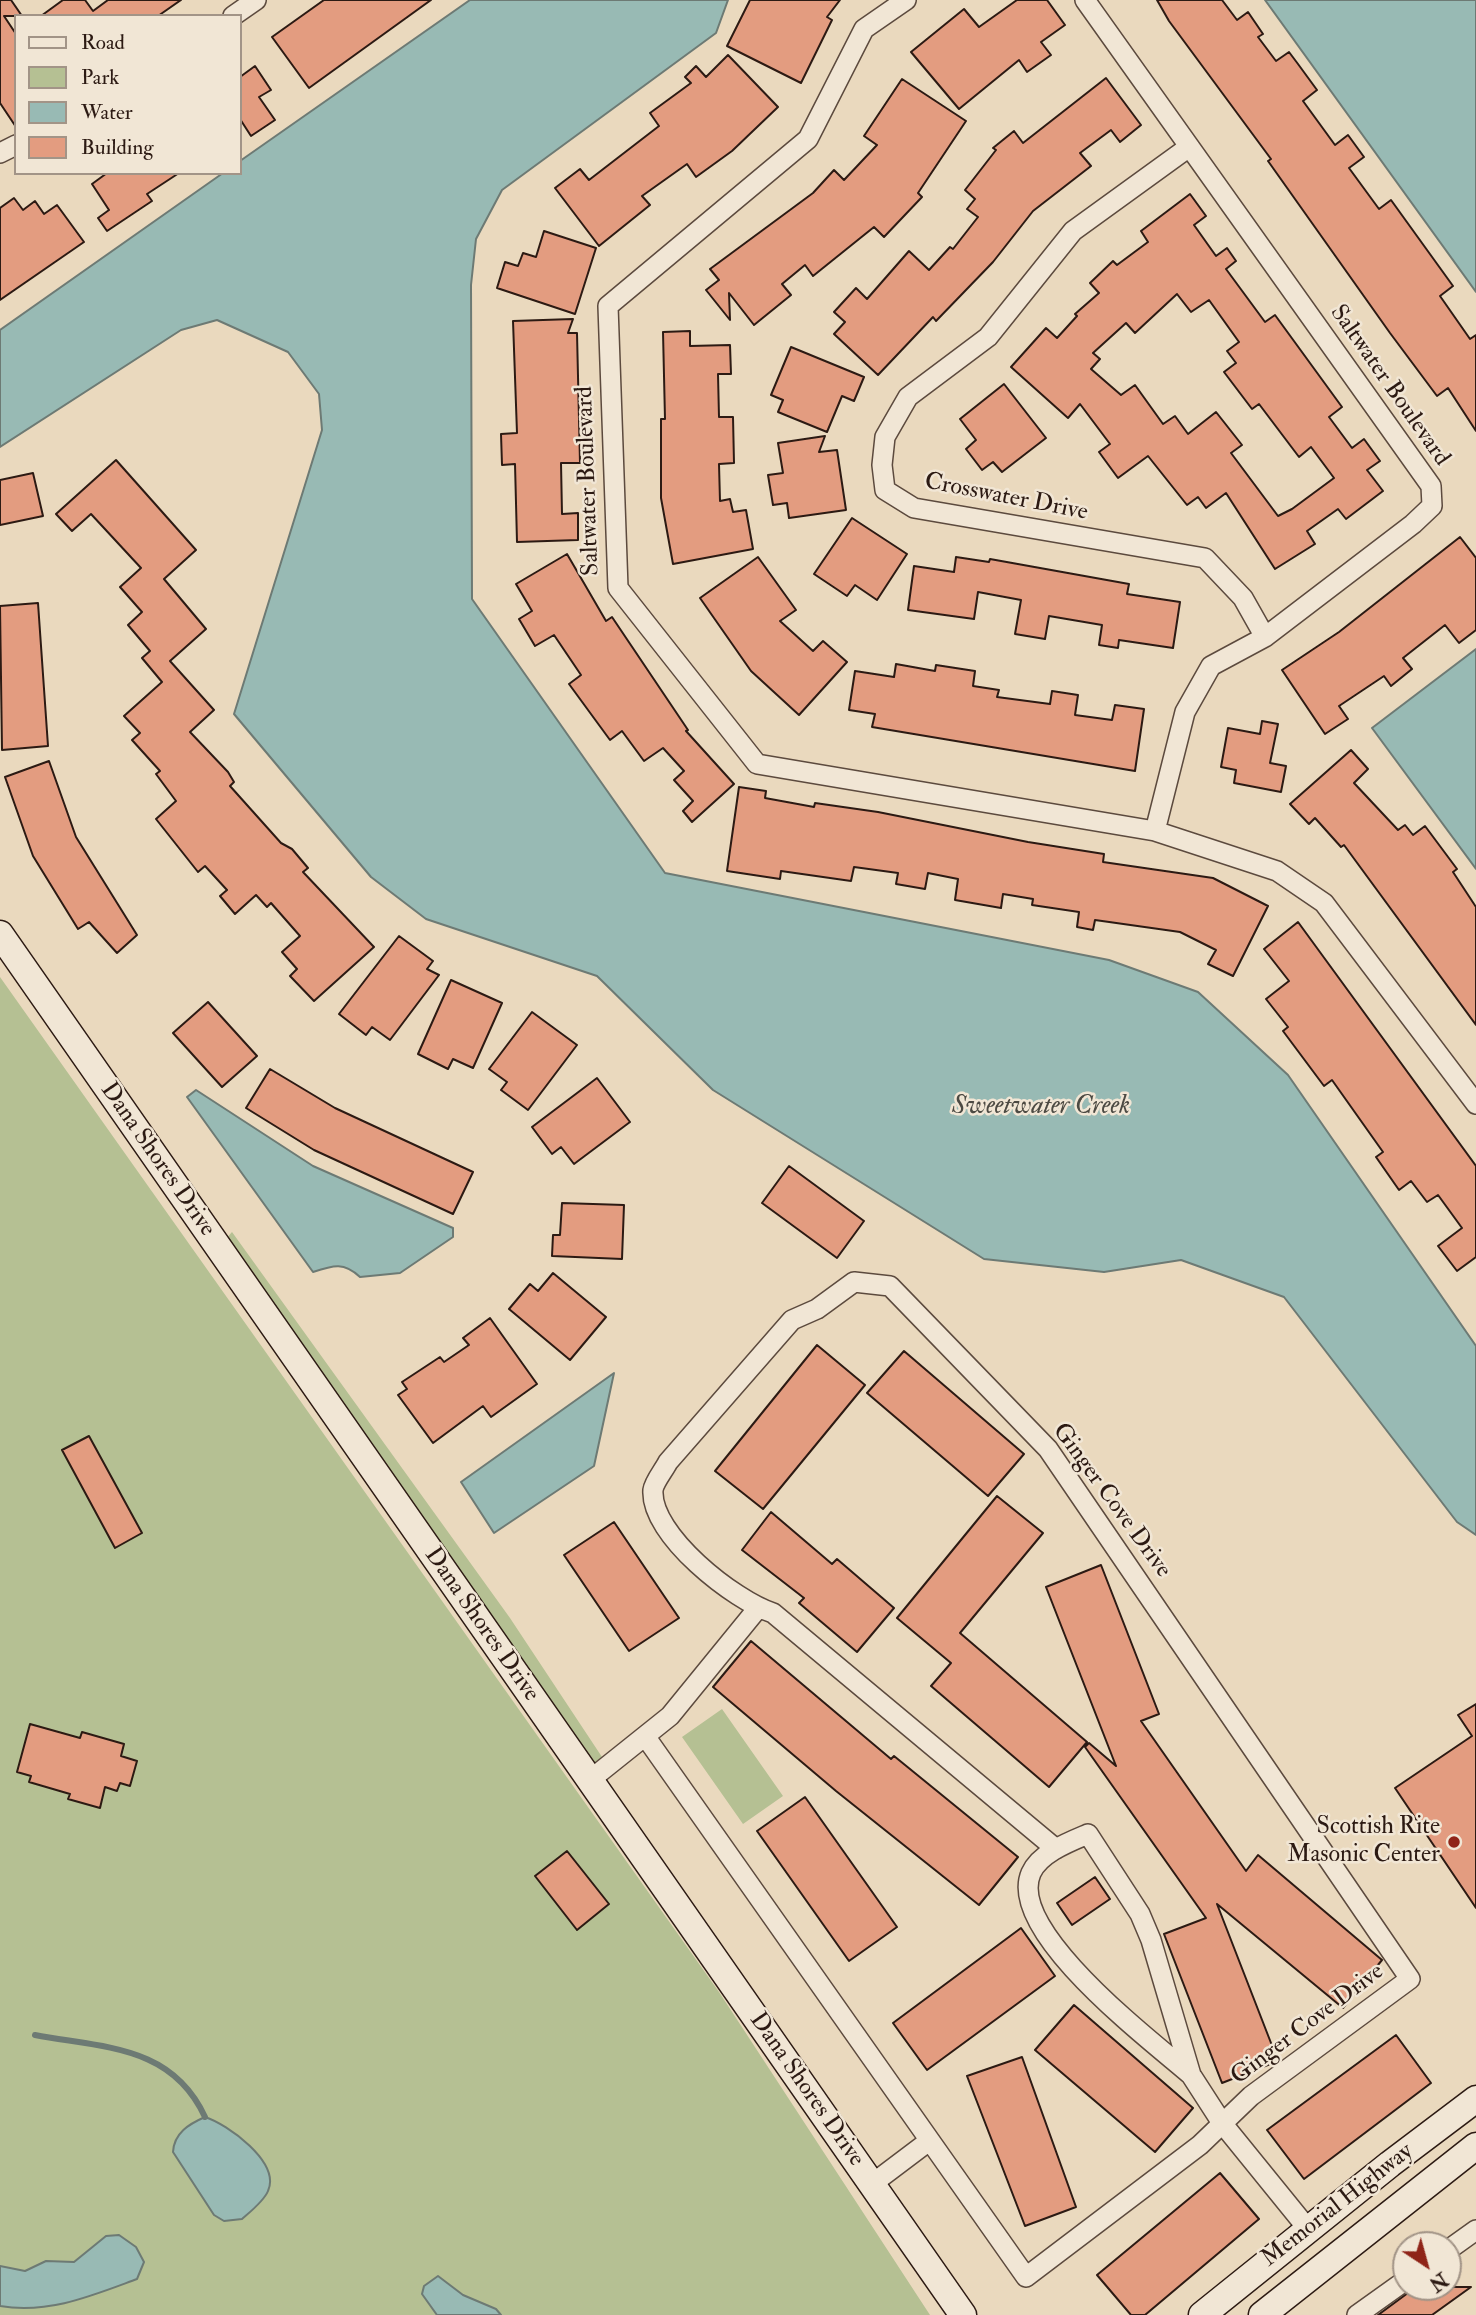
<!DOCTYPE html>
<html>
<head>
<meta charset="utf-8">
<style>
	body { margin:0 }
	#map { position:relative; width:1476px; height:2315px; overflow:hidden; background:#ead9be; font-family:"IM FELL Double Pica",serif }
	canvas { display:block }
	.legend { position:absolute; left:14px; top:14px; width:228px; height:161px; box-sizing:border-box; background:#f1e6d5; border:2px solid #a29487; margin:0; padding:9px 12px; list-style:none; font-size:21px; color:#2c1a13 }
	.legend li { display:flex; align-items:center; gap:14px; height:35px }
	.legend b { width:35px; border:2px solid #a29487 }
	.north { position:absolute; left:1392px; top:2231px; width:70px; height:70px; box-sizing:border-box; background:#f1e6d5; border:2px solid #a29487; border-radius:50%; rotate:144deg; font-size:19px; font-weight:700; line-height:28px; text-align:center; color:#2c1a13 }
	.north::after { content:''; display:block; margin:auto; width:24px; height:32px; background:#8f2418; clip-path:polygon(50% 0,100% 100%,50% 72%,0 100%) }
</style>
</head>
<body>
<div id="map">
<canvas width="1476" height="2315"></canvas>
<ul class="legend">
<li><b style="height:9px;background:#f1e6d5"></b>Road</li>
<li><b style="height:19px;background:#b5c093"></b>Park</li>
<li><b style="height:19px;background:#98bab4"></b>Water</li>
<li><b style="height:19px;background:#e39c80"></b>Building</li>
</ul>
<div class="north">N</div>
</div>
<script>
const ctx = document.querySelector('canvas').getContext('2d');
ctx.lineJoin = 'round';
function paint(path, color) {
  ctx.fillStyle = color;
  ctx.fill(path, 'evenodd');
}
function trace(path, color, width, dash) {
  ctx.strokeStyle = color;
  ctx.lineWidth = width;
  ctx.lineCap = dash ? 'butt' : 'round';
  ctx.setLineDash(dash || []);
  ctx.stroke(path);
}
function write(font, color, halo, rows, align = 'center') {
  ctx.font = font + ' "IM FELL Double Pica",serif';
  ctx.lineWidth = 5;
  ctx.setLineDash([]);
  ctx.textBaseline = 'middle';
  ctx.strokeStyle = halo;
  ctx.fillStyle = color;
  for (const [text, x, y, turn = 0] of rows) {
    ctx.save();
    ctx.translate(x, y);
    ctx.rotate((+turn || 0) * Math.PI / 180);
    ctx.textAlign = isNaN(turn) ? turn : align;
    if (halo) ctx.strokeText(text, 0, 0);
    ctx.fillText(text, 0, 0);
    ctx.restore();
  }
}
paint(new Path2D(`
	M0,977L719,1992L930,2315H0Z
	M232,1232L510,1618L602,1757L592,1765L225,1240Z
	M722,1709L783,1796L743,1824L682,1737Z`), '#b5c093');
const water = new Path2D(`
	M470,0H728L716,33L502,190L476,239L471,285L472,599L665,873L1109,960L1198,992L1288,1075L1476,1346V1535L1457,1522L1284,1297L1181,1260L1104,1272L984,1259L713,1090L597,976L426,919L371,877L234,714L322,430L319,394L288,352L217,320L181,330L0,447V330L223,173H240V161Z
	M1265,0H1476V292Z
	M1476,649V869L1372,728Z
	M196,1090L313,1166L453,1228V1237L400,1273L360,1277C344,1262 334,1265 313,1272L187,1097Z
	M614,1373L594,1466L494,1533L461,1482Z
	M205,2117C227,2124 281,2162 268,2191C264,2201 250,2212 242,2219L224,2221L214,2215L173,2152C174,2133 189,2124 205,2117Z
	M119,2235L136,2247L144,2262L137,2279C91,2296 49,2314 0,2306V2266L25,2271L46,2261L74,2262L106,2236Z
	M438,2276L463,2295L496,2309L501,2315H437L422,2294L424,2286Z`);
paint(water, '#98bab4');
trace(water, '#6d7a74', 2);
trace(new Path2D(`
	M35,2035C104,2048 172,2045 205,2117`), '#6d7a74', 6);
const building = new Path2D(`
	M0,0H11L22,16H4L16,34V127L0,103Z
	M63,0H85L93,11L108,0H181L158,16H41Z
	M324,0H431L309,88L272,37Z
	M750,0H840L827,17L832,20L801,83L727,46Z
	M1017,0H1047L1065,25L1041,42L1051,55L1027,72L1019,60L959,109L911,52L964,9L979,27Z
	M1157,0H1222L1237,20L1248,12L1263,34L1258,37L1276,61L1289,52L1298,64L1317,90L1303,101L1335,145L1348,135L1364,157L1349,168L1379,209L1391,200L1453,286L1440,296L1470,339L1476,335V431L1448,388L1437,396L1390,333L1268,161L1271,159L1169,21Z
	M728,55L778,107L732,151L696,177L687,164L642,196L650,205L599,246L555,188L580,169L589,180L659,126L650,113L691,83L685,77L696,66L706,77Z
	M255,66L271,90L259,97L275,120L251,136L240,119V77Z
	M1106,78L1141,125L1120,142L1111,130L1080,153L1091,166L1033,211L993,262L936,321L933,317L878,375L834,334L845,322L834,312L856,288L867,299L909,251L929,270L950,247L953,249L978,217L967,209L975,199L965,190L996,150L993,148L1014,131L1023,143Z
	M902,79L966,121L918,193L922,197L884,237L874,227L813,276L805,265L782,284L791,295L754,325L729,293L730,320L706,290L719,280L710,269L813,193L834,170L844,180L877,145L864,136Z
	M107,173H179L147,194L152,201L107,231L98,218L109,210L92,184Z
	M1190,194L1206,216L1194,225L1216,256L1227,248L1236,261L1226,269L1265,322L1275,315L1342,407L1329,417L1352,448L1364,439L1380,461L1367,470L1383,491L1346,519L1338,509L1307,531L1315,544L1275,569L1226,493L1206,508L1198,497L1187,505L1148,456L1118,478L1099,452L1110,444L1080,404L1068,418L1011,367L1046,328L1057,338L1077,316L1075,314L1099,293L1090,283L1113,261L1117,265L1148,242L1141,231ZM1177,294L1191,312L1209,300L1239,342L1227,351L1236,363L1224,372L1252,409L1259,404L1299,457L1311,447L1334,478L1292,509L1278,516L1231,453L1242,445L1216,412L1188,434L1175,416L1163,424L1135,385L1121,395L1091,369L1100,359L1093,353L1126,323L1135,333Z
	M14,198L23,210L35,201L44,214L57,205L84,242L0,300V208Z
	M544,231L596,248L575,314L497,288L505,262L518,266L523,253L536,257Z
	M573,319L568,333H577L580,463H561L562,514L578,513V540L517,542L515,464L502,465L501,434L517,433L513,321Z
	M690,331V346L730,345L731,374H718L719,417H733L734,463L719,464L720,501L730,499L733,512L746,510L753,549L673,564L661,498V419H665L663,332Z
	M791,347L864,377L854,401L842,396L827,432L778,412L783,400L771,395Z
	M1004,384L1046,438L1002,472L993,462L982,470L966,449L976,440L960,419Z
	M825,436L819,452L837,450L846,510L789,518L787,503L773,505L768,475L783,473L778,443Z
	M116,460L196,550L164,579L206,629L170,661L214,710L190,732L228,772L234,782L230,786L281,843L292,849L308,868L303,872L374,947L314,1001L290,976L297,969L282,952L300,936L271,903L267,907L256,895L235,914L220,896L227,890L205,866L198,872L156,819L176,801L156,774L160,771L132,740L140,733L124,716L162,682L142,658L150,651L128,625L142,612L120,587L141,568L91,514L72,531L56,514Z
	M33,473L43,516L0,525V480Z
	M852,518L907,554L877,600L855,585L847,596L814,574Z
	M1460,537L1476,558V630L1459,643L1445,625L1403,658L1412,669L1391,686L1384,676L1339,706L1348,719L1325,734L1282,670L1339,632Z
	M567,554L606,621L612,617L688,730L686,731L734,784L692,822L683,811L693,801L674,780L684,771L663,748L644,761L622,731L610,740L569,684L581,675L554,635L535,646L519,619L532,611L516,584Z
	M758,557L796,610L780,621L813,651L823,641L847,662L799,715L751,671L700,598Z
	M956,557L989,562L990,559L1129,584L1127,594L1180,602L1173,648L1119,640L1118,648L1099,645L1102,625L1049,616L1045,639L1015,634L1021,600L978,592L974,619L908,610L914,566L954,572Z
	M38,603L48,746L2,750L0,606Z
	M896,664L935,671L936,665L975,671L973,686L999,690L997,697L1050,704L1052,691L1078,695L1075,715L1112,720L1115,705L1144,709L1135,771L872,727L875,714L849,710L855,671L894,677Z
	M1262,721L1278,724L1270,763L1286,766L1281,792L1234,783L1236,770L1221,767L1228,728L1260,734Z
	M1351,750L1368,769L1354,783L1398,830L1405,825L1413,835L1425,826L1457,869L1453,872L1476,907V1025L1344,845L1341,847L1315,818L1309,824L1290,804Z
	M49,761L76,837L137,935L117,953L89,922L78,929L33,856L5,777Z
	M739,787L766,791L765,798L814,807L815,803L878,812L1028,842L1104,854L1103,862L1213,878L1268,906L1233,976L1208,964L1216,950L1180,932L1095,920L1093,930L1077,927L1079,912L1032,905L1033,899L1003,894L1001,908L955,900L958,879L928,873L925,889L896,884L898,873L854,867L851,881L781,871L780,879L727,871Z
	M1298,922L1476,1166V1257L1457,1271L1438,1246L1462,1228L1438,1195L1427,1202L1411,1181L1399,1190L1376,1157L1383,1152L1332,1080L1324,1086L1283,1031L1288,1027L1266,999L1289,981L1264,949Z
	M399,936L433,961L427,969L439,975L390,1040L372,1027L366,1035L339,1014Z
	M451,980L502,1003L473,1068L453,1059L448,1069L418,1054Z
	M208,1002L257,1056L222,1087L173,1033Z
	M532,1012L577,1045L528,1110L501,1090L507,1082L489,1069Z
	M270,1069L335,1108L473,1172L453,1214L314,1150L246,1108Z
	M597,1078L630,1122L574,1164L561,1147L552,1154L532,1127Z
	M789,1166L864,1221L837,1258L762,1203Z
	M562,1203L624,1205L622,1259L552,1256L553,1235H560Z
	M553,1273L606,1317L570,1360L509,1309L530,1284L538,1291Z
	M490,1318L537,1384L491,1417L483,1406L433,1443L398,1395L407,1389L402,1382L440,1357L444,1362L469,1345L463,1338Z
	M817,1345L865,1385L763,1509L715,1471Z
	M904,1351L1024,1454L988,1496L867,1393Z
	M89,1436L142,1533L115,1548L62,1450Z
	M997,1496L1043,1533L960,1633L1087,1742L1049,1787L931,1686L951,1663L897,1618Z
	M771,1512L832,1564L837,1559L894,1608L857,1652L799,1603L804,1598L742,1550Z
	M614,1522L679,1618L629,1651L564,1555Z
	M1101,1565L1159,1714L1141,1721L1246,1871L1258,1855L1382,1960L1343,2008L1217,1904L1278,2061L1222,2083L1164,1934L1206,1918L1085,1747L1089,1743L1116,1766L1046,1587Z
	M751,1641L891,1759L894,1756L1018,1857L979,1905L836,1791L713,1687Z
	M1476,1704V1908L1395,1788L1472,1736L1458,1715Z
	M30,1724L80,1738L82,1732L124,1744L121,1756L137,1761L130,1786L120,1783L117,1791L105,1787L100,1808L68,1799L70,1794L29,1782L31,1776L17,1772Z
	M805,1797L897,1927L849,1961L757,1831Z
	M567,1851L609,1904L577,1930L535,1876Z
	M1095,1877L1110,1899L1072,1925L1057,1903Z
	M1021,1928L1055,1976L927,2070L893,2023Z
	M1074,2005L1193,2108L1155,2152L1035,2050Z
	M1396,2035L1431,2083L1304,2179L1267,2130Z
	M1022,2057L1076,2207L1025,2226L967,2076Z
	M1220,2173L1259,2219L1145,2315H1131L1097,2275Z
	M1416,2287H1471L1432,2315H1378Z`);
paint(building, '#e39c80');
trace(building, '#2c1a13', 2);
const street = new Path2D(`
	M906,0L864,29L808,139L608,306L618,588L757,764L1155,831L1277,871L1324,903L1476,1104
	M1085,0L1431,486L1432,506L1413,524L1265,637L1211,666L1185,712L1155,831
	M233,16L256,0
	M1189,147L1073,231L988,337L908,397L885,437L882,465L885,490L914,508L1205,558L1243,598L1265,637
	M0,153L16,145
	M645,1736L1026,2277L1200,2145L1251,2096L1410,1979L1048,1449L890,1286L854,1282L817,1309L792,1320L668,1462C664,1470 654,1482 653,1490C650,1535 735,1601 773,1613L1056,1849
	M590,1780L670,1716L758,1608
	M1191,2075C1152,2041 1006,1931 1031,1873C1040,1853 1069,1842 1088,1834L1140,1914L1151,1940L1191,2075L1222,2123L1308,2229
	M872,2184L929,2141
	M1448,2250L1476,2230
	M1357,2315L1406,2280`);
const secondary = new Path2D(`
	M0,934L963,2315
	M1202,2315L1390,2164L1476,2099
	M1262,2315L1476,2146`);
trace(street, '#5c4a3e', 22);
trace(secondary, '#2c1a13', 29);
trace(street, '#f1e6d5', 19);
trace(secondary, '#f1e6d5', 26);
for (const [x, y, r, color] of [
	[1454,1842,7,"#8f2418"]
]) {
  const dot = new Path2D();
  dot.arc(x, y, r, 0, 2 * Math.PI);
  ctx.fillStyle = color;
  ctx.fill(dot);
  trace(dot, '#f1e6d5', 2.5);
}
write('24px', '#2c1a13', '#f1e6d5', [
	["Saltwater Boulevard",1389,386,55],
	["Saltwater Boulevard",589,481,-92],
	["Crosswater Drive",1006,498,11],
	["Dana Shores Drive",157,1160,55],
	["Ginger Cove Drive",1111,1501,54],
	["Dana Shores Drive",481,1625,55],
	["Ginger Cove Drive",1308,2025,-37],
	["Dana Shores Drive",806,2090,55],
	["Memorial Highway",1338,2206,-38]
]);
write('24px', '#2c1a13', '#f1e6d5', [
	["Scottish Rite",1440,1828],
	["Masonic Center",1440,1856]
], 'right');
write('italic 26px', '#4c4a43', '#f1e6d5', [
	["Sweetwater Creek",1041,1107]
]);
</script>
</body>
</html>
